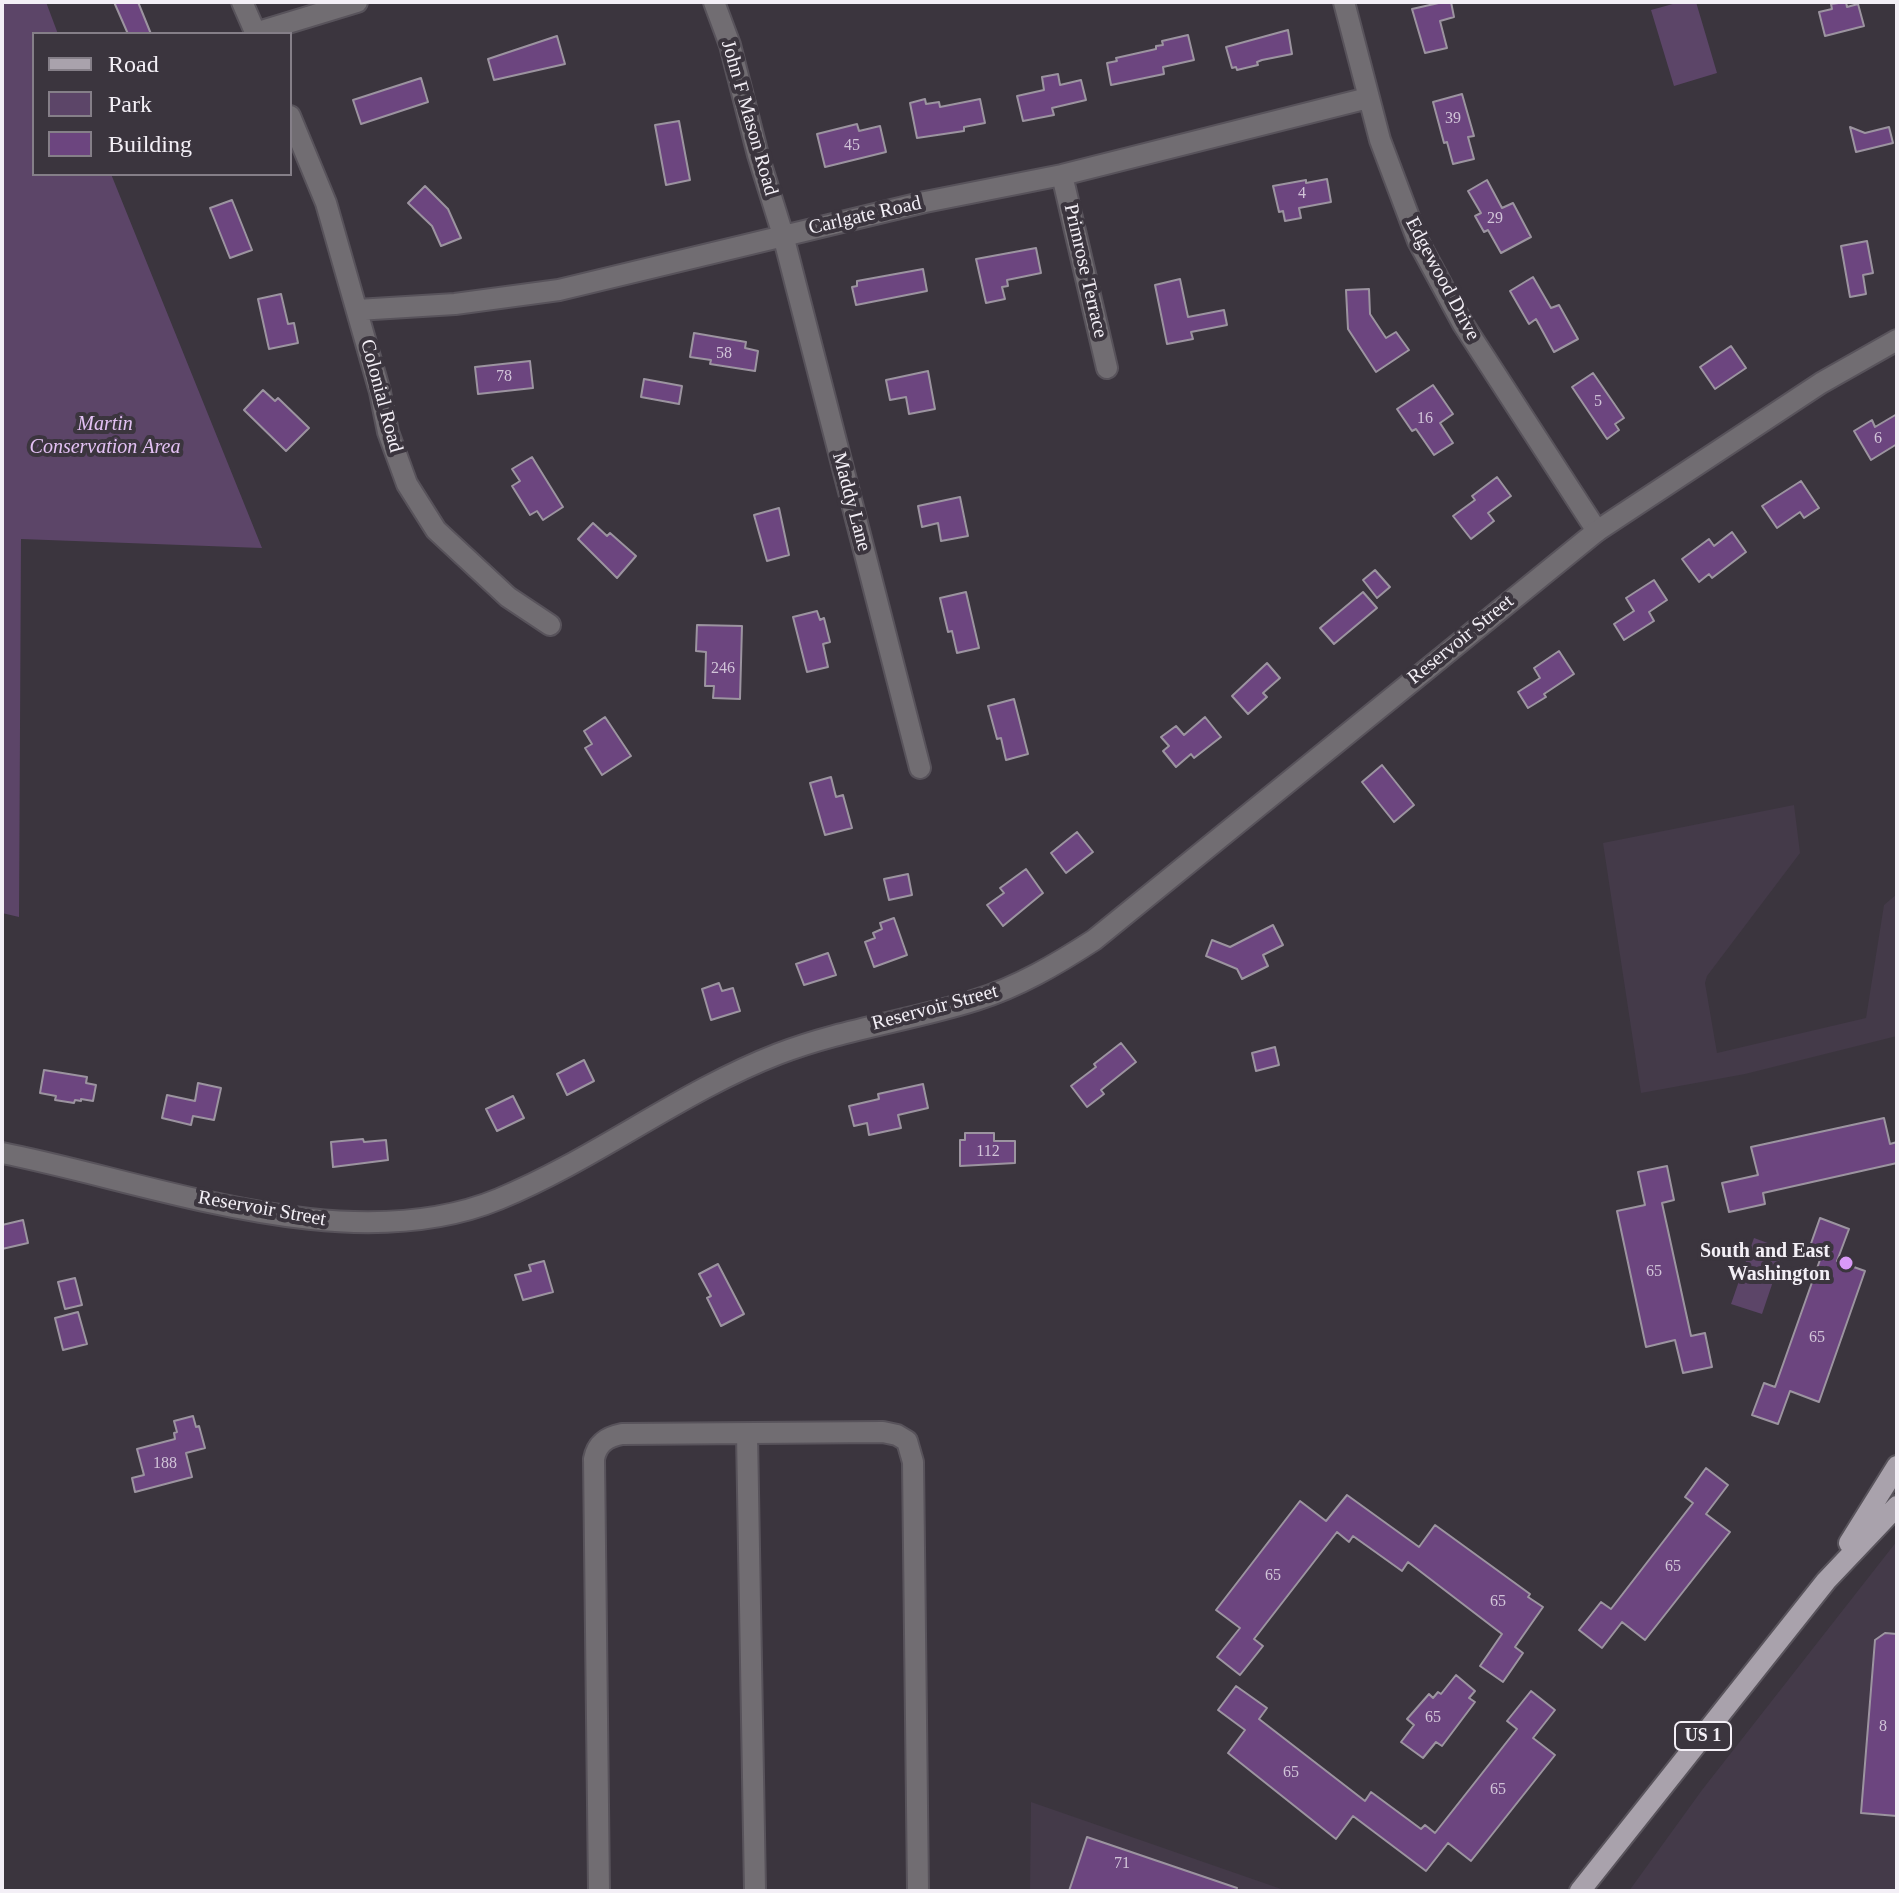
<!DOCTYPE html>
<html>
<head>
<meta charset="utf-8">
<style>
	body { margin:0 }
	#map { position:relative; width:1899px; height:1893px; overflow:hidden; background:#3b353e; font-family:Georgia,serif }
	canvas { display:block }
	.frame { position:absolute; inset:0; border:4px solid #f3eff6; pointer-events:none }
	.legend { position:absolute; left:32px; top:32px; width:260px; height:144px; box-sizing:border-box; background:#3b353e; border:2px solid #857f88; margin:0; padding:10px 14px; list-style:none; font-size:24px; color:#f3eff6 }
	.legend li { display:flex; align-items:center; gap:16px; height:40px }
	.legend b { width:40px; border:2px solid #857f88 }
</style>
</head>
<body>
<div id="map">
<canvas width="1899" height="1893"></canvas>
<div class="frame"></div>
<ul class="legend">
<li><b style="height:10px;background:#a9a2ac"></b>Road</li>
<li><b style="height:22px;background:#5c4568"></b>Park</li>
<li><b style="height:22px;background:#6c457f"></b>Building</li>
</ul>
</div>
<script>
const ctx = document.querySelector('canvas').getContext('2d');
ctx.lineJoin = 'round';
function paint(path, color) {
  ctx.fillStyle = color;
  ctx.fill(path, 'evenodd');
}
function trace(path, color, width, dash) {
  ctx.strokeStyle = color;
  ctx.lineWidth = width;
  ctx.lineCap = dash ? 'butt' : 'round';
  ctx.setLineDash(dash || []);
  ctx.stroke(path);
}
function write(font, color, halo, rows, align = 'center') {
  ctx.font = font + ' Georgia,serif';
  ctx.lineWidth = 8;
  ctx.setLineDash([]);
  ctx.textBaseline = 'middle';
  ctx.strokeStyle = halo;
  ctx.fillStyle = color;
  for (const [text, x, y, turn = 0] of rows) {
    ctx.save();
    ctx.translate(x, y);
    ctx.rotate((+turn || 0) * Math.PI / 180);
    ctx.textAlign = isNaN(turn) ? turn : align;
    if (halo) ctx.strokeText(text, 0, 0);
    ctx.fillText(text, 0, 0);
    ctx.restore();
  }
}
paint(new Path2D(`
	M1794,805L1800,853L1707,976L1705,983L1717,1053L1866,1018L1884,905L1897,894V1036L1745,1074L1641,1093L1603,843Z
	M1897,1541V1891H1629L1702,1790Z
	M1031,1802L1287,1891H1030Z`), '#443a49');
paint(new Path2D(`
	M2,2H46L58,34H34V174H111L262,548L21,539L19,917L2,913Z
	M1680,2H1696L1717,73L1674,86L1651,10Z
	M1754,1238L1784,1249L1762,1314L1731,1304Z`), '#5c4568');
const building = new Path2D(`
	M114,2H138L151,34H128Z
	M1443,2H1451L1454,17L1440,21L1447,48L1425,53L1412,9Z
	M1846,2L1847,7L1858,4L1864,26L1825,36L1819,12L1832,9L1831,4Z
	M1288,30L1292,54L1262,60L1257,62L1258,65L1237,70L1236,67L1232,68L1226,47Z
	M1188,35L1194,60L1163,67L1164,74L1111,85L1107,63L1117,61L1116,58L1156,49V46L1163,45L1162,41Z
	M557,36L565,64L494,80L488,59Z
	M1058,74L1060,85L1081,80L1086,100L1052,108L1054,115L1023,121L1017,96L1044,90L1042,77Z
	M421,78L428,102L361,124L353,100Z
	M1462,94L1474,136L1468,137L1474,159L1453,164L1447,142L1444,143L1433,102Z
	M925,99L926,104L939,102L940,107L980,99L985,123L964,127V131L917,138L910,103Z
	M679,121L690,180L666,185L655,125Z
	M857,124L859,131L880,126L886,152L825,167L817,134Z
	M1850,127L1865,133L1889,127L1893,143L1856,152Z
	M1327,179L1331,202L1299,208L1301,218L1285,221L1283,211L1279,212L1273,186L1306,180V183Z
	M1487,180L1502,208L1513,203L1531,237L1501,253L1488,230L1484,232L1475,216L1481,213L1468,191Z
	M425,186L448,209L461,238L441,246L432,226L408,203Z
	M232,200L252,250L230,258L210,208Z
	M1867,241L1873,273L1863,275L1866,294L1850,297L1841,246Z
	M1036,248L1041,273L1007,280L1008,286L1002,287L1005,299L986,303L976,259Z
	M923,269L927,291L856,305L852,287L857,286V281Z
	M1533,277L1551,308L1559,305L1578,339L1554,352L1536,319L1529,324L1510,291Z
	M1180,279L1188,317L1224,310L1227,325L1191,332L1193,339L1167,344L1155,285Z
	M1369,289L1370,314L1386,338L1396,332L1409,350L1376,372L1348,329L1346,290Z
	M281,294L288,324L294,323L298,343L269,349L258,299Z
	M694,333L746,342L745,348L758,351L755,371L710,364L711,360L690,357Z
	M1731,346L1746,368L1715,389L1700,367Z
	M530,361L533,388L478,394L475,367Z
	M928,371L935,409L909,414L906,397L890,400L886,380Z
	M1593,373L1624,418L1615,424L1619,430L1607,439L1572,387Z
	M644,379L682,386L679,404L641,397Z
	M1433,385L1453,414L1440,423L1453,443L1434,455L1416,429L1412,431L1397,409Z
	M263,390L275,401L278,398L309,428L286,451L244,410Z
	M1897,414V444L1871,460L1854,431L1872,420L1875,427Z
	M532,457L563,507L543,520L537,511L530,515L512,486L520,481L512,469Z
	M1497,477L1511,496L1488,513L1494,521L1471,539L1453,516L1475,500L1472,496Z
	M1801,481L1819,508L1804,518L1800,512L1777,528L1762,506Z
	M960,497L968,536L941,541L938,523L922,527L918,506Z
	M779,508L789,555L767,561L754,515Z
	M593,523L607,536L610,533L636,556L617,578L578,539Z
	M1732,532L1746,552L1712,578L1709,574L1699,582L1682,559L1709,539L1714,546Z
	M1375,570L1390,587L1377,598L1363,580Z
	M1654,580L1667,600L1649,612L1654,621L1624,640L1614,624L1634,611L1626,598Z
	M966,592L979,648L957,653L952,631L948,632L940,598Z
	M1363,592L1377,608L1334,644L1320,628Z
	M817,611L820,620L824,618L830,642L823,644L828,667L807,672L793,617Z
	M697,625L742,626L740,699L713,698L714,686H705L706,652L696,651Z
	M1559,651L1574,674L1544,694L1546,697L1528,708L1518,692L1540,678L1534,668Z
	M1267,663L1280,678L1263,693L1267,697L1248,714L1232,696Z
	M1014,699L1028,754L1006,760L1001,738L997,739L988,706Z
	M605,717L631,756L602,775L585,748L592,744L584,731Z
	M1205,717L1221,737L1194,758L1191,754L1176,767L1163,751L1169,746L1161,737L1176,726L1184,735Z
	M1382,765L1414,805L1394,822L1362,782Z
	M831,777L836,797L843,795L852,828L825,835L810,783Z
	M1077,832L1093,852L1066,873L1051,853Z
	M1026,869L1043,893L1003,926L987,905L1004,893L1000,888Z
	M908,874L912,895L889,900L884,879Z
	M894,918L907,955L874,967L865,942L875,938L873,933L882,929L880,923Z
	M1273,925L1283,945L1263,955L1268,966L1242,979L1237,969L1206,956L1212,940L1230,947Z
	M828,953L836,975L804,985L796,964Z
	M719,983L722,991L733,988L740,1011L711,1020L702,989Z
	M1121,1043L1136,1062L1101,1090L1104,1094L1087,1107L1071,1086L1096,1067L1094,1064Z
	M1275,1047L1279,1065L1256,1071L1252,1053Z
	M584,1060L594,1081L567,1095L557,1074Z
	M44,1070L87,1077L86,1083L96,1085L93,1101L81,1099V1101L75,1100L74,1103L55,1100L56,1096L40,1093Z
	M198,1083L221,1088L214,1120L193,1116L191,1125L162,1118L167,1095L195,1101Z
	M923,1084L928,1108L898,1115L901,1128L869,1135L867,1123L854,1126L849,1106L879,1099L878,1094Z
	M513,1096L524,1118L497,1131L486,1109Z
	M1884,1118L1890,1144L1897,1142V1163L1763,1193L1765,1204L1729,1212L1722,1183L1758,1175L1751,1147Z
	M965,1133H994V1141H1015V1163L960,1166V1140H965Z
	M363,1139L364,1142L386,1140L388,1160L333,1167L331,1142Z
	M1667,1166L1674,1200L1662,1203L1691,1336L1705,1333L1712,1367L1683,1373L1675,1340L1646,1347L1617,1211L1645,1205L1638,1172Z
	M1820,1218L1849,1229L1837,1261L1865,1271L1819,1402L1790,1391L1778,1424L1752,1415L1764,1383L1775,1387L1821,1257L1808,1252Z
	M23,1220L28,1243L2,1249V1225Z
	M544,1261L553,1292L523,1300L515,1275L531,1271L529,1265Z
	M718,1264L744,1314L721,1326L707,1298L711,1296L699,1274Z
	M75,1278L82,1305L65,1309L58,1282Z
	M78,1312L87,1344L63,1350L55,1318Z
	M193,1416L196,1427L199,1426L205,1448L186,1453L192,1477L135,1492L132,1478L144,1475L137,1449L175,1439L174,1433L177,1432L174,1421Z
	M1706,1468L1728,1485L1706,1514L1730,1532L1645,1640L1622,1622L1602,1648L1579,1630L1601,1602L1611,1609L1693,1503L1685,1497Z
	M1347,1495L1419,1547L1435,1525L1530,1594L1528,1597L1543,1607L1515,1647L1523,1653L1503,1682L1480,1666L1502,1634L1408,1562L1402,1571L1353,1536L1349,1542L1337,1532L1254,1639L1263,1646L1240,1675L1217,1657L1240,1628L1216,1610L1300,1501L1326,1521Z
	M1885,1633L1897,1634V1816L1861,1813L1875,1640Z
	M1456,1675L1475,1691L1469,1698L1475,1702L1442,1746L1436,1742L1423,1758L1401,1742L1414,1725L1407,1719L1429,1694L1433,1698L1438,1692L1441,1694Z
	M1236,1686L1267,1708L1259,1719L1365,1801L1371,1792L1421,1829L1425,1825L1435,1833L1517,1729L1507,1721L1531,1691L1555,1710L1533,1738L1555,1755L1471,1861L1448,1843L1426,1871L1353,1816L1336,1839L1228,1753L1245,1730L1218,1710Z
	M1087,1837L1237,1888L1236,1891H1069Z`);
paint(building, '#6c457f');
trace(building, '#9c94a0', 2);
const minor = new Path2D(`
	M242,2L256,34
	M714,2L730,45L758,155L783,235L920,768
	M1344,2L1380,140L1418,241L1463,324L1597,531
	M255,33L357,2
	M290,116L326,203L380,392L388,432L407,484L436,530L508,597L550,625
	M1062,175L1107,368
	M357,310L455,304L559,290L925,202L1062,175L1368,98
	M747,1434L755,1891
	M599,1891L594,1459C597,1443 607,1437 622,1434L883,1432L897,1435L907,1441L913,1462L918,1891`);
const tertiary = new Path2D(`
	M2,1153C154,1183 349,1261 499,1199C596,1159 680,1092 778,1054C842,1029 910,1021 976,1000C1018,987 1057,964 1094,940L1597,531L1821,383L1897,340`);
const primary = new Path2D(`
	M1849,1543L1897,1466
	M1580,1891L1826,1581L1897,1506`);
trace(minor, '#58535b', 24);
trace(tertiary, '#58535b', 24);
trace(primary, '#58535b', 24);
trace(minor, '#716d72', 20);
trace(tertiary, '#716d72', 20);
trace(primary, '#a9a2ac', 20);
for (const [x, y, r, color] of [
	[1846,1263,8,"#d99af7"]
]) {
  const dot = new Path2D();
  dot.arc(x, y, r, 0, 2 * Math.PI);
  ctx.fillStyle = color;
  ctx.fill(dot);
  trace(dot, '#3b353e', 3);
}
write('16px', '#d1c4d8', null, [
	["39",1453,119],
	["45",852,146],
	["4",1302,194],
	["29",1495,219],
	["58",724,354],
	["78",504,377],
	["5",1598,402],
	["16",1425,419],
	["6",1878,439],
	["246",723,669],
	["112",988,1152],
	["65",1654,1272],
	["65",1817,1338],
	["188",165,1464],
	["65",1673,1567],
	["65",1273,1576],
	["65",1498,1602],
	["65",1433,1718],
	["8",1883,1727],
	["65",1291,1773],
	["65",1498,1790],
	["71",1122,1864]
]);
for (const [x, y, w] of [
	[1703,1736,56]
]) {
  const box = new Path2D();
  box.roundRect(x - w / 2, y - 14, w, 28, 6);
  ctx.fillStyle = '#3b353e';
  ctx.fill(box);
  trace(box, '#f3eff6', 2);
}
write('bold 18px', '#f3eff6', null, [
	["US 1",1703,1736]
]);
write('20px', '#f3eff6', '#3b353e', [
	["John F Mason Road",749,118,74],
	["Carlgate Road",865,216,-13],
	["Primrose Terrace",1085,271,77],
	["Edgewood Drive",1442,279,62],
	["Colonial Road",381,396,75],
	["Maddy Lane",851,502,75],
	["Reservoir Street",1461,640,-39],
	["Reservoir Street",935,1008,-15],
	["Reservoir Street",262,1209,10]
]);
write('italic 20px', '#e3c1f4', '#3b353e', [
	["Martin",105,425],
	["Conservation Area",105,448]
]);
write('bold 20px', '#f3eff6', '#3b353e', [
	["South and East",1830,1252],
	["Washington",1830,1275]
], 'right');
</script>
</body>
</html>
